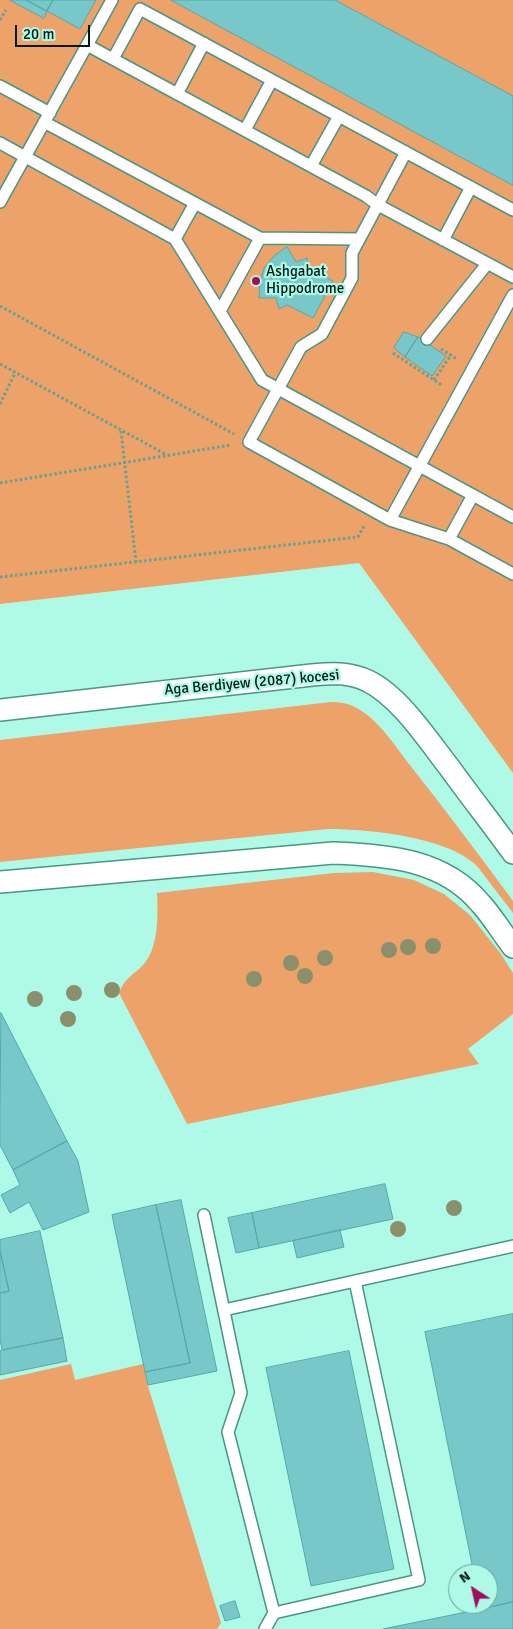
<!DOCTYPE html>
<html>
<head>
<meta charset="utf-8">
<style>
	body { margin:0 }
	#map { position:relative; width:513px; height:1629px; overflow:hidden; background:#aefae7; font-family:Signika,sans-serif }
	canvas { display:block }
	.north { position:absolute; left:448px; top:1564px; width:50px; height:50px; box-sizing:border-box; background:#aefae7; border:1px solid #68a193; border-radius:50%; rotate:325deg; font-size:14px; font-weight:700; line-height:20px; text-align:center; color:#001b15 }
	.north::after { content:''; display:block; margin:auto; width:18px; height:22px; background:#9f0f59; clip-path:polygon(50% 0,100% 100%,50% 72%,0 100%) }
	.scale { position:absolute; left:15px; top:25px; width:75px; height:22px; box-sizing:border-box; border:2px solid #001b15; border-top:0; padding-left:6px; font-size:15px; line-height:18px; white-space:nowrap; color:#001b15; -webkit-text-stroke:4px #aefae7; paint-order:stroke }
</style>
</head>
<body>
<div id="map">
<canvas width="513" height="1629"></canvas>
<div class="north">N</div>
<div class="scale">20 m</div>
</div>
<script>
const ctx = document.querySelector('canvas').getContext('2d');
ctx.lineJoin = 'round';
function paint(path, color) {
  ctx.fillStyle = color;
  ctx.fill(path, 'evenodd');
}
function trace(path, color, width, dash) {
  ctx.strokeStyle = color;
  ctx.lineWidth = width;
  ctx.lineCap = dash ? 'butt' : 'round';
  ctx.setLineDash(dash || []);
  ctx.stroke(path);
}
function write(font, color, halo, rows, align = 'center') {
  ctx.font = font + ' Signika,sans-serif';
  ctx.lineWidth = 4.5;
  ctx.setLineDash([]);
  ctx.textBaseline = 'middle';
  ctx.strokeStyle = halo;
  ctx.fillStyle = color;
  for (const [text, x, y, turn = 0] of rows) {
    ctx.save();
    ctx.translate(x, y);
    ctx.rotate((+turn || 0) * Math.PI / 180);
    ctx.textAlign = isNaN(turn) ? turn : align;
    if (halo) ctx.strokeText(text, 0, 0);
    ctx.fillText(text, 0, 0);
    ctx.restore();
  }
}
paint(new Path2D(`
	M0,0H513V773L359,563L0,604Z
	M331,702C342,702 351,704 360,710C379,721 396,747 409,764C445,809 479,855 513,901V913L477,866C448,837 369,829 328,829L0,862V740Z
	M373,872L414,880L444,894L470,915L501,954L513,973V1014L468,1049L479,1064L187,1124L119,993C126,976 133,976 144,964C159,946 158,915 157,893L334,873Z
	M71,1364L75,1380L143,1364L148,1386L221,1623L217,1629H0V1380Z`), '#eda269');
const building = new Path2D(`
	M10,0H26L47,11L44,18Z
	M26,0H53L47,11Z
	M53,0H96L80,29L47,11Z
	M171,0H335L513,96V185Z
	M287,247L296,262L307,258L308,267L333,281L313,318L287,305L279,309L276,298H259L260,282L264,268L274,256Z
	M404,332L418,337L405,357L394,348Z
	M418,337L446,356L432,376L405,357Z
	M1,1013L67,1141L13,1170L0,1145Z
	M67,1141L78,1161L89,1212L43,1230L29,1202L10,1213L1,1195L20,1185L13,1170Z
	M385,1184L393,1219L259,1248L252,1213Z
	M181,1200L217,1371L148,1385L145,1372L190,1363L156,1205Z
	M156,1205L190,1363L145,1372L112,1215Z
	M252,1213L259,1248L236,1253L228,1218Z
	M340,1230L344,1247L297,1258L293,1241Z
	M40,1231L63,1338L2,1350L0,1339V1293L9,1291L0,1251V1240Z
	M0,1251L9,1291L0,1293Z
	M513,1314V1602L481,1609L480,1604H488V1574H474L425,1332Z
	M63,1338L67,1361L0,1375V1351Z
	M349,1351L394,1569L311,1586L266,1368Z
	M235,1601L240,1617L225,1621L220,1606Z
	M513,1602V1629H383L481,1609Z`);
paint(building, '#78c8ca');
trace(building, '#57a7a9', 1);
const service = new Path2D(`
	M87,45L366,196L378,205L513,277
	M113,59L140,9L513,210
	M0,86L50,113
	M177,94L204,43
	M44,122L260,238L359,239
	M245,130L272,80
	M0,143L175,239L262,380L513,517
	M406,152L352,253V278L322,334L301,347L249,442L390,520L449,539L513,574
	M311,166L339,116
	M0,202L112,0
	M175,239L195,203
	M443,240L471,187
	M220,311L260,238
	M427,339L487,264
	M390,520L513,295
	M449,539L473,495
	M204,1215L241,1393L228,1432L274,1613L265,1629
	M224,1310L513,1246
	M274,1613L419,1580L355,1281`);
const minor = new Path2D(`
	M0,710L312,675C331,673 350,672 368,681C399,696 428,740 449,767C470,796 492,824 513,853
	M0,882L333,853C387,855 444,859 481,904C493,917 502,933 513,947`);
trace(service, '#4b9585', 14);
trace(minor, '#4b9585', 24);
trace(new Path2D(`
	M0,20L6,10
	M0,306L234,434
	M441,349L457,359
	M393,353L443,386
	M0,364L167,455
	M434,380L451,355
	M0,404L15,373
	M121,431L136,562
	M0,483L231,445
	M0,577L358,537L364,526`), '#68a093', 3, [2.5, 2.5]);
trace(service, '#fff', 11);
trace(minor, '#fff', 21);
ctx.fillStyle = '#8a906c';
for (const [x, y] of [
	[433,946],
	[408,947],
	[389,950],
	[325,958],
	[291,963],
	[305,976],
	[254,979],
	[112,990],
	[74,993],
	[35,999],
	[68,1019],
	[454,1208],
	[398,1229]
]) {
  ctx.beginPath();
  ctx.arc(x, y, 8, 0, 2 * Math.PI);
  ctx.fill();
}
for (const [x, y, r, color] of [
	[256,281,5,"#9f0f59"]
]) {
  const dot = new Path2D();
  dot.arc(x, y, r, 0, 2 * Math.PI);
  ctx.fillStyle = color;
  ctx.fill(dot);
  trace(dot, '#aefae7', 2);
}
write('15px', '#001b15', '#aefae7', [
	["Ashgabat",266,272],
	["Hippodrome",266,289]
], 'left');
write('15px', '#001b15', '#aefae7', [
	["Aga Berdiyew (2087) kocesi",252,683,-5]
]);
</script>
</body>
</html>
